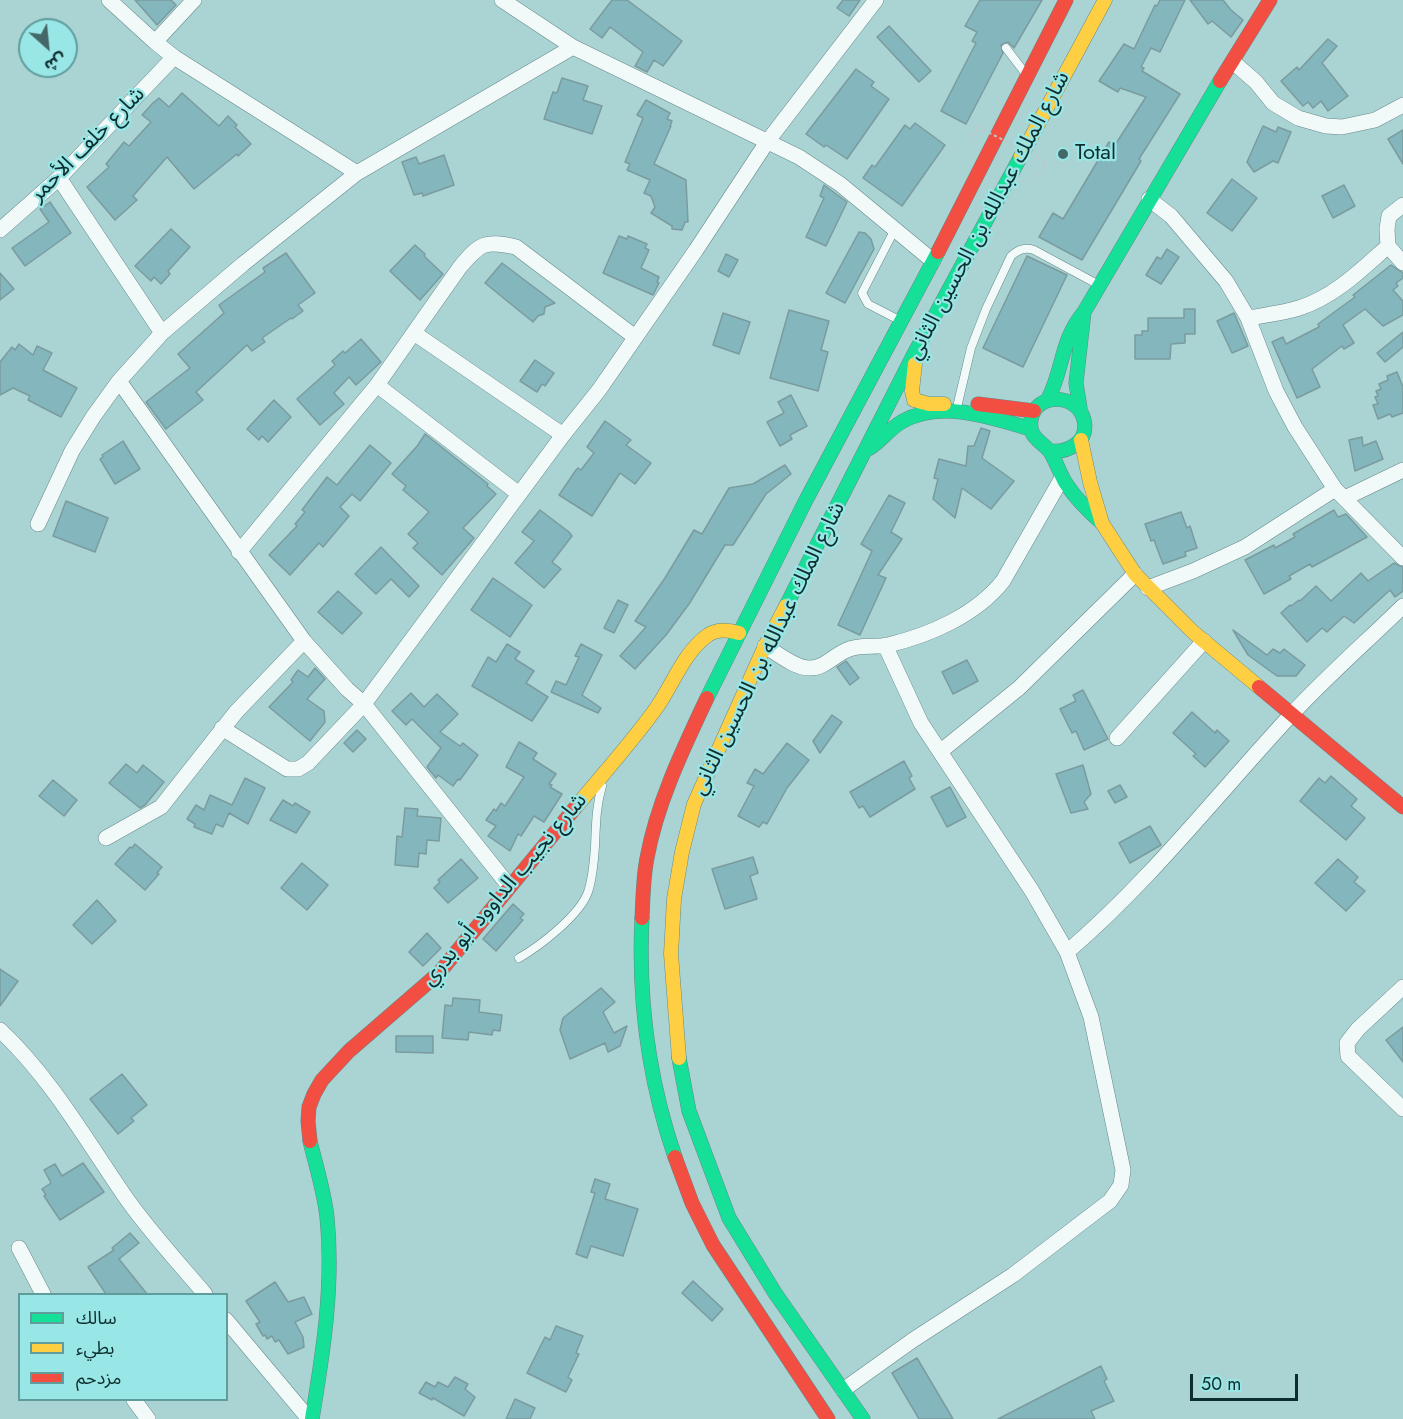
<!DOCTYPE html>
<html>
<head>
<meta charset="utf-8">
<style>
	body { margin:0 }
	#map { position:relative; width:1403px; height:1419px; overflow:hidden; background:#aad4d4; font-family:Jost,"Noto Sans Arabic",sans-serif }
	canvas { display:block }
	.legend { position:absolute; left:18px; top:1293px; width:210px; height:108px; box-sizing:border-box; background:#99e6e6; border:2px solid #619c9c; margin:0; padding:8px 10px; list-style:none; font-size:18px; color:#0d2e2e }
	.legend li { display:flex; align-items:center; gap:12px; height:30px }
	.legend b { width:30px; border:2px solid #619c9c }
	.north { position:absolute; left:18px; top:18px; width:60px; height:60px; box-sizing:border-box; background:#99e6e6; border:2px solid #619c9c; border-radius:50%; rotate:153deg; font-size:16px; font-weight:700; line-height:24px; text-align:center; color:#0d2e2e }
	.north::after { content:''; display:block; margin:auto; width:21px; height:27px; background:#446868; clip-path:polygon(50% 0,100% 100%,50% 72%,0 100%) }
	.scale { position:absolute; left:1190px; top:1374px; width:108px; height:27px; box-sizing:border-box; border:3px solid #0d2e2e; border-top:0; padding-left:8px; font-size:18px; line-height:21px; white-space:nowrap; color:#0d2e2e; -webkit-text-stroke:4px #99e6e6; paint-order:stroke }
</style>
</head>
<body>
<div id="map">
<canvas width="1403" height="1419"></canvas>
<ul class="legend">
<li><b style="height:8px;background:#16e098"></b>سالك</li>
<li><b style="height:8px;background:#ffcf43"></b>بطيء</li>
<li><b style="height:8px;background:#f24e42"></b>مزدحم</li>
</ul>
<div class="north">ش</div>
<div class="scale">50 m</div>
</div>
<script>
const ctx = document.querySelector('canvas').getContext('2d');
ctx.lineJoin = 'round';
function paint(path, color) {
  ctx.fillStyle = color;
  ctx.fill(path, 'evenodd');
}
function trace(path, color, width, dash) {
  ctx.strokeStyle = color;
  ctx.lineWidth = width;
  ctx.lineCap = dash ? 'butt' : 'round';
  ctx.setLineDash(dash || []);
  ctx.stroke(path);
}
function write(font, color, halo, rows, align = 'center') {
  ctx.font = font + ' Jost,"Noto Sans Arabic",sans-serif';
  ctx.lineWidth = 4.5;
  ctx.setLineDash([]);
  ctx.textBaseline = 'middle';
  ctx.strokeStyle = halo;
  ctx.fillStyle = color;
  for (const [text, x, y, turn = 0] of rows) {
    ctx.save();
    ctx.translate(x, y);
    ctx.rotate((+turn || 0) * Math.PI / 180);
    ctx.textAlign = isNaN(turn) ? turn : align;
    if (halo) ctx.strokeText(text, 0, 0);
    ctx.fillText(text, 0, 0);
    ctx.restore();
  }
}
const building = new Path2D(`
	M135,0H171L176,5L157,25Z
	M612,0H627L682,41L663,66L654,60L647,72L635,66L643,52L610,27L602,38L590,29Z
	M843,0H860L849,16L837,8Z
	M980,0H1042L1014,48L1008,42L1001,45L1003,53L966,124L941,111L976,43L972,41L977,32L965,26Z
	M1160,0H1185L1160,52L1151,48L1141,67L1144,68L1142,71L1180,94L1139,159L1141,161L1082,260L1039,237L1053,213L1063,219L1109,142L1115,145L1146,97L1120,88L1118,92L1099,81L1124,44L1134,49L1155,5L1157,6Z
	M1190,0H1223L1231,10L1243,20L1231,37L1212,21L1208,24Z
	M889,26L931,71L919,82L877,37Z
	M1328,39L1337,46L1322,63L1348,96L1328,111L1321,101L1313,108L1308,102L1303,106L1281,81L1297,67L1299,70Z
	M856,69L874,82L871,86L889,99L847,159L826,145L824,147L806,134Z
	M562,78L588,86L583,100L602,106L592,134L544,119L553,92L557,93Z
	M182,93L219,126L228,116L237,125L235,127L251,144L238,156L237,154L194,189L167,157L133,196L137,200L115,220L87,187L109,167L106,164L124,142L129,146L151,122L142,115L153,103L159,98L169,107Z
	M646,100L670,113L667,119L672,121L670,126H671L654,164L686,180L688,222H685L682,230L672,229V226L651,213L655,207L651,196L644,193L650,180L627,170L630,164L625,162L643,118L637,115Z
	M915,123L945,145L902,206L863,178L872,165L875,167L905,125L910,129Z
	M1263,126L1276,132L1278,127L1291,132L1278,163L1273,161L1254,172L1247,162Z
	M1403,130V164L1388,139Z
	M444,155L454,185L423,196L422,193L414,195L402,162L416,157L419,164Z
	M1232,179L1257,198L1232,231L1207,213Z
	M824,185L847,202L826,246L806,237L824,198L820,196Z
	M1344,185L1355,206L1333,218L1322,196Z
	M50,202L71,233L25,266L12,248L49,222L40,209Z
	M171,229L190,247L168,271L170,274L161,284L154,277L151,281L135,266Z
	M859,232L865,233L871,239L874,249L845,303L826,293Z
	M619,236L627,239L628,236L647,244L645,248L649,250L641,268L659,277L657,282L659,283L653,295L603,273Z
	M415,245L425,254L424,256L443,274L420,300L390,271Z
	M1167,249L1179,257L1161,284L1146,275L1157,257L1161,259Z
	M286,253L315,293L298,305L303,311L292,319L291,318L262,338L265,342L252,351L247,345L196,392L203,400L166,429L146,402L190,368L178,354L224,313L219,305L265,272L263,268Z
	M726,254L738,260L729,277L718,271Z
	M1027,256L1067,275L1023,367L983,348Z
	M502,263L555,303L545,307L544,314L538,316L533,322L485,283Z
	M1391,265L1403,273V278L1396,283L1398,286L1393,290L1403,301V315L1383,326L1365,309L1343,325L1354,343L1344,349L1342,346L1312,369L1320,387L1297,398L1272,342L1283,337L1286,344L1319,327L1318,324L1355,297L1353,295Z
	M0,273L14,289L0,300Z
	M1184,309H1195V334H1185V343L1171,344L1170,359H1135V335H1142V331H1148V318H1184Z
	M789,310L829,321L821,350L828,352L818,391L770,378Z
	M723,313L750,322L739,354L713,345Z
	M1234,313L1248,346L1232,353L1217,321Z
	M1403,332V347L1385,362L1377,353Z
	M361,339L381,362L356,385L349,377L334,393L344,404L320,425L297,399L335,365L332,361L343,351L345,353Z
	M19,344L33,355L37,346L52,353L43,370L77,388L61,417L28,400L30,396L13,388L0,395V362L12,347L15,350Z
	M535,360L554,373L545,386L542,384L537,392L520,381Z
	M1397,372L1403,387V413L1392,417L1390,414L1378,419L1373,405L1378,404L1375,397L1378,396L1376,391L1381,389L1379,384L1388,380L1387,376Z
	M791,395L807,426L790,435L792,439L780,446L767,422L784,413L778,402Z
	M274,400L291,417L268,442L262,436L259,440L247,429Z
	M605,421L631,440L626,445L651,463L635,484L620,473L592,516L559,495L576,470L578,468L581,470L594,453L587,447Z
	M981,428L990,431L982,458L1014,481L991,509L962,488L955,518L933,499L938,479L934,478L939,459L966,466L968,446H974Z
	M425,434L488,484L487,486L496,494L463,528L474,538L442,575L413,548L418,543L408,534L429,512L403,490L406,486L392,474L418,445Z
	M1362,437L1363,446L1376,441L1383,459L1355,471L1349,440Z
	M123,441L140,469L115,484L100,459L103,457L102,455Z
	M370,445L391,463L360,501L352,494L340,507L349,516L323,547L319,543L290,575L269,555L297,526L295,524L305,512L302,510L327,477L337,485Z
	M785,465L791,474L766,494L733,545H725L689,604L666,635L635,669L620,656L646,627L635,621L665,578L694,530L702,534L729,488L753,484Z
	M889,495L905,503L891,532L902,539L878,575L886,578L860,635L838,625L872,551L861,544Z
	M66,501L108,518L95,552L53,536Z
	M540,510L569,532L572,536L552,562L561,569L544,588L515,563L534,541L522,532Z
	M1334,510L1338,517L1346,514L1367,537L1312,567L1310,564L1289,576L1291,579L1264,594L1245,560L1274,545L1275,548L1295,537L1293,534Z
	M1181,512L1187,528L1190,526L1197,548L1185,552L1186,556L1163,564L1154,540L1151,541L1145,524Z
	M381,547L419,586L409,597L391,579L376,594L355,574Z
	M1394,563L1403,567V591L1395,597L1390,590L1354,623L1344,616L1327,632L1322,628L1307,642L1281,613L1290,605L1291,606L1299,600L1300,601L1316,586L1331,601L1361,573L1368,581Z
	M493,578L532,605L510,637L471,610Z
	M338,591L362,613L342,634L318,612Z
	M618,600L628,605L614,633L604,628Z
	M1233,630L1267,655L1273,649L1280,653L1284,649L1305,665L1296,676H1277L1248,655Z
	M507,644L520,652L515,659L534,671L526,683L548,697L532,721L472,686L488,657L496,662Z
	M581,644L602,655L582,695L601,708L598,713L551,692L556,681L566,685L579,657L575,656Z
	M967,660L978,681L953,694L942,672Z
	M846,661L859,678L850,685L837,667Z
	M315,668L325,679L307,699L324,711L325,722L310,741L269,707L293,682L291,680L298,670L308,677Z
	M1083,690L1108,739L1084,750L1076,731L1072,733L1060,709L1076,701L1073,695Z
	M411,693L424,707L437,694L458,714L440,732L460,746L463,743L478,755L460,780L458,779L453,786L438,775L436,778L427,767L441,748L412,719L406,725L392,711Z
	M1192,712L1215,733L1217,730L1229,741L1205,767L1193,756L1196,754L1173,733Z
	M832,715L842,722L820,753L813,741Z
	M357,730L366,739L353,752L344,743Z
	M519,742L537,753L533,759L556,774L549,784L552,785L550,787L562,794L544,822L534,816L521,836L518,834L510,851L488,836L496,826L486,820L494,809L496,811L501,803L505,806L524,777L506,767Z
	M787,743L809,760L787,788L767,824L763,822L759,827L738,816L754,786L747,783L755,769L763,774Z
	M904,761L912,776L909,778L915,789L870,817L863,806L859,808L850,792Z
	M126,764L137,773L143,765L164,782L145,805L140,808L109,783Z
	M1083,765L1091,794L1084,802L1088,809L1071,813L1056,774Z
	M1331,776L1357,799L1351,806L1365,818L1346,840L1300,801L1319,778L1325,783Z
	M245,778L265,788L248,824L229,813L223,827L216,824L212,834L194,827L195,824L187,819L196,805L204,810L210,795L232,805Z
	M53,780L77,800L64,816L39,796Z
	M1120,785L1127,797L1115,803L1108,791Z
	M950,787L966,817L947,827L931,797Z
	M283,800L293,806L295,803L310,812L296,833L270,820Z
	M405,808L418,809L417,816L441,818L439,841L427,840L426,854L419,853L418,867L395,865L397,836L402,837Z
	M1150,826L1161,845L1130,863L1119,843Z
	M135,844L162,867L157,873L159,874L145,890L115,864L130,847L132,848Z
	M753,857L758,873L750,876L757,899L725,909L712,869Z
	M461,859L478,878L448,903L434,888L440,882L438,880Z
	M1338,859L1358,877L1354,882L1365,891L1346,911L1315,883Z
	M302,863L328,885L307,910L281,888Z
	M97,900L116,921L92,944L73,925Z
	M513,904L524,914L520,918L523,920L496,951L483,939Z
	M427,933L441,948L423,966L409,952Z
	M0,969L18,981L0,1006Z
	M601,988L615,1002L603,1012L614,1033L627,1026L620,1046L608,1052L605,1043L570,1059L560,1030L563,1018Z
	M453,998L480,1000L479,1012L502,1015L500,1031L493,1030L492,1035L469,1032L468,1040L442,1038L445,1005L452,1006Z
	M1403,1027V1062L1386,1040Z
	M396,1036H433V1053L396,1052Z
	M122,1074L147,1105L131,1118L134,1121L118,1134L90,1099Z
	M83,1163L104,1192L60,1220L44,1196L46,1195L42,1189L51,1183L44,1170L55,1164L62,1176Z
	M595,1179L610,1184L605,1199L638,1209L623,1256L591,1246L587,1258L576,1254L595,1193L591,1192Z
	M130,1233L139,1243L119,1259L147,1294H106L88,1267L114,1250L112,1248Z
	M693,1281L723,1309L712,1321L682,1293Z
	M275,1282L288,1302L304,1297L312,1314L295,1322L303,1337L304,1347L288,1354L279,1340L275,1342L272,1336L267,1339L265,1335L263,1336L256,1324L260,1322L246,1301Z
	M556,1326L583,1336L576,1353L579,1354L568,1377L572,1380L566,1392L527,1373L545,1337L550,1340Z
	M917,1358L953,1419H919L892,1373Z
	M1101,1366L1107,1379L1104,1381L1114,1401L1091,1411L1095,1419H998Z
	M455,1377L468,1384L465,1389L475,1397L464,1416L433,1398L432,1400L419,1393L426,1382L435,1387L438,1382L448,1387Z
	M515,1399L535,1408L530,1419H506Z`);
paint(building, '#83b6bd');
trace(building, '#7b9b9f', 1.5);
const lane = new Path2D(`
	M1006,48L1025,73
	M895,229L862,293L868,304L897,319
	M958,403L971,348L986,309L1011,256C1018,250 1024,247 1034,250L1099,285
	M519,958C540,946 580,915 588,892C593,877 594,861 595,846C596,825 596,806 602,786`);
const street = new Path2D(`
	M109,0L155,42L174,57L357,173
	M502,0L573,47L799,157L840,184L933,261
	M155,42L194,0
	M1233,62L1256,82L1273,103L1298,118L1326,126L1342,127L1375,120L1403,105
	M59,178L162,333
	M1149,199L1171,216L1226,281L1248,318L1276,391L1295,427L1335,489L1403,558
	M1403,205L1389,216L1387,229L1388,246L1403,263
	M0,230L59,178L174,57
	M1248,318C1265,315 1283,313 1299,308C1334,297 1361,270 1388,246
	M414,333L563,435
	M119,381L304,641L347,689L364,704L509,886
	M377,385L519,494
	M1345,498L1403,470
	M38,524L72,451L93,417L119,381L162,333L243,264L357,173L573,47
	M239,552L377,385L460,267C480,243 485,240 516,247L635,337
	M1148,588L1193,571L1245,547L1335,489
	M765,646C777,653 796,669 810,668C825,668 834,655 847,650C860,644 874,648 888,645C930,635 976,615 1003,581L1062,478
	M222,728L287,769H298L308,763L364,704L563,435L599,390L696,250L767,142L876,0
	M1117,738L1204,641
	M941,751L1019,688L1135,574
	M106,838L161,807L236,712L304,641
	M1067,952C1149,882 1216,796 1289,717C1325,678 1365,643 1403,606
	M1403,987L1358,1029L1347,1043L1348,1056L1403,1109
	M0,1030C50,1077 85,1138 124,1195C148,1230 178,1262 205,1294
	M19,1248L43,1294
	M226,1320L309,1419
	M843,1390L913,1340L1013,1275L1110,1201L1121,1185L1123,1170L1091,1017L1067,952L1032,891L921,723L885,645
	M134,1400L148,1419`);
const fast = new Path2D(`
	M1048,399C1064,368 1060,341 1084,312L1220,81
	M1080,408L1076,383L1084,312
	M870,448C882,440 890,428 903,421C943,400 990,417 1031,429
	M1050,451C1069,453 1089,441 1084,420C1078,393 1035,392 1031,420C1028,439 1043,441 1051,453C1056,462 1060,473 1065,482C1075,498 1088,511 1102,523
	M786,606L914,354L1021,156
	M707,698L806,500L938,252
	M642,918C638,999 649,1081 675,1157
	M679,1058L689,1111L729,1218L775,1293L863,1419
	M310,1141C316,1166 324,1191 327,1217C334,1285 323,1353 312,1419`);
const slow = new Path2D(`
	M1021,156L1105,0
	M915,364L912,391L914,400L929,404H944
	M1081,440L1090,482L1102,523L1135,574L1193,632L1259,687
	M575,808C603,774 632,742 657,707C673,684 684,652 708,635C717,629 729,630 739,633
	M679,1058L671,954L674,899L682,852L694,804L765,646L786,606`);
const jam = new Path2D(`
	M1220,81L1270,0
	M938,252L1066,0
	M978,404L1034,411
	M1259,687L1403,807
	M642,918C643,899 643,878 647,858C657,803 683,749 707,698
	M310,1141L308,1121L309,1107L314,1094L322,1080L349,1051L439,973L575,808
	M675,1157L692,1203L713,1245L828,1419`);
trace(lane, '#668989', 9);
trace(street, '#668989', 16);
trace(fast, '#668989', 15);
trace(slow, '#668989', 15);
trace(jam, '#668989', 15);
trace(new Path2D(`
	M970,142L978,127
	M1038,177L1046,162`), '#bcc8c8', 2, [3, 3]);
trace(lane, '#f2f9f9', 8);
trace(street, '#f2f9f9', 15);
trace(fast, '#16e098', 14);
trace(slow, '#ffcf43', 14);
trace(jam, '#f24e42', 14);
trace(new Path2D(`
	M978,127L1046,162`), '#bcc8c8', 2, [3, 3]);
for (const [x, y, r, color] of [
	[1063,154,6,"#446868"]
]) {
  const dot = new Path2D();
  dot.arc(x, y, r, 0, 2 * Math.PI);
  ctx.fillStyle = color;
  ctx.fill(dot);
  trace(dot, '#99e6e6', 2);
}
write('22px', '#0d2e2e', '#99e6e6', [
	["شارع خلف الأحمر",88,145,-45],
	["شارع الملك عبدالله بن الحسين الثاني",989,216,-62],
	["شارع الملك عبدالله بن الحسين الثاني",769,649,-64],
	["شارع نجيب الداوود أبو بدري",505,890,-50]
]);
write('22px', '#0d2e2e', '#99e6e6', [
	["Total",1075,154]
], 'left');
</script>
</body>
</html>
